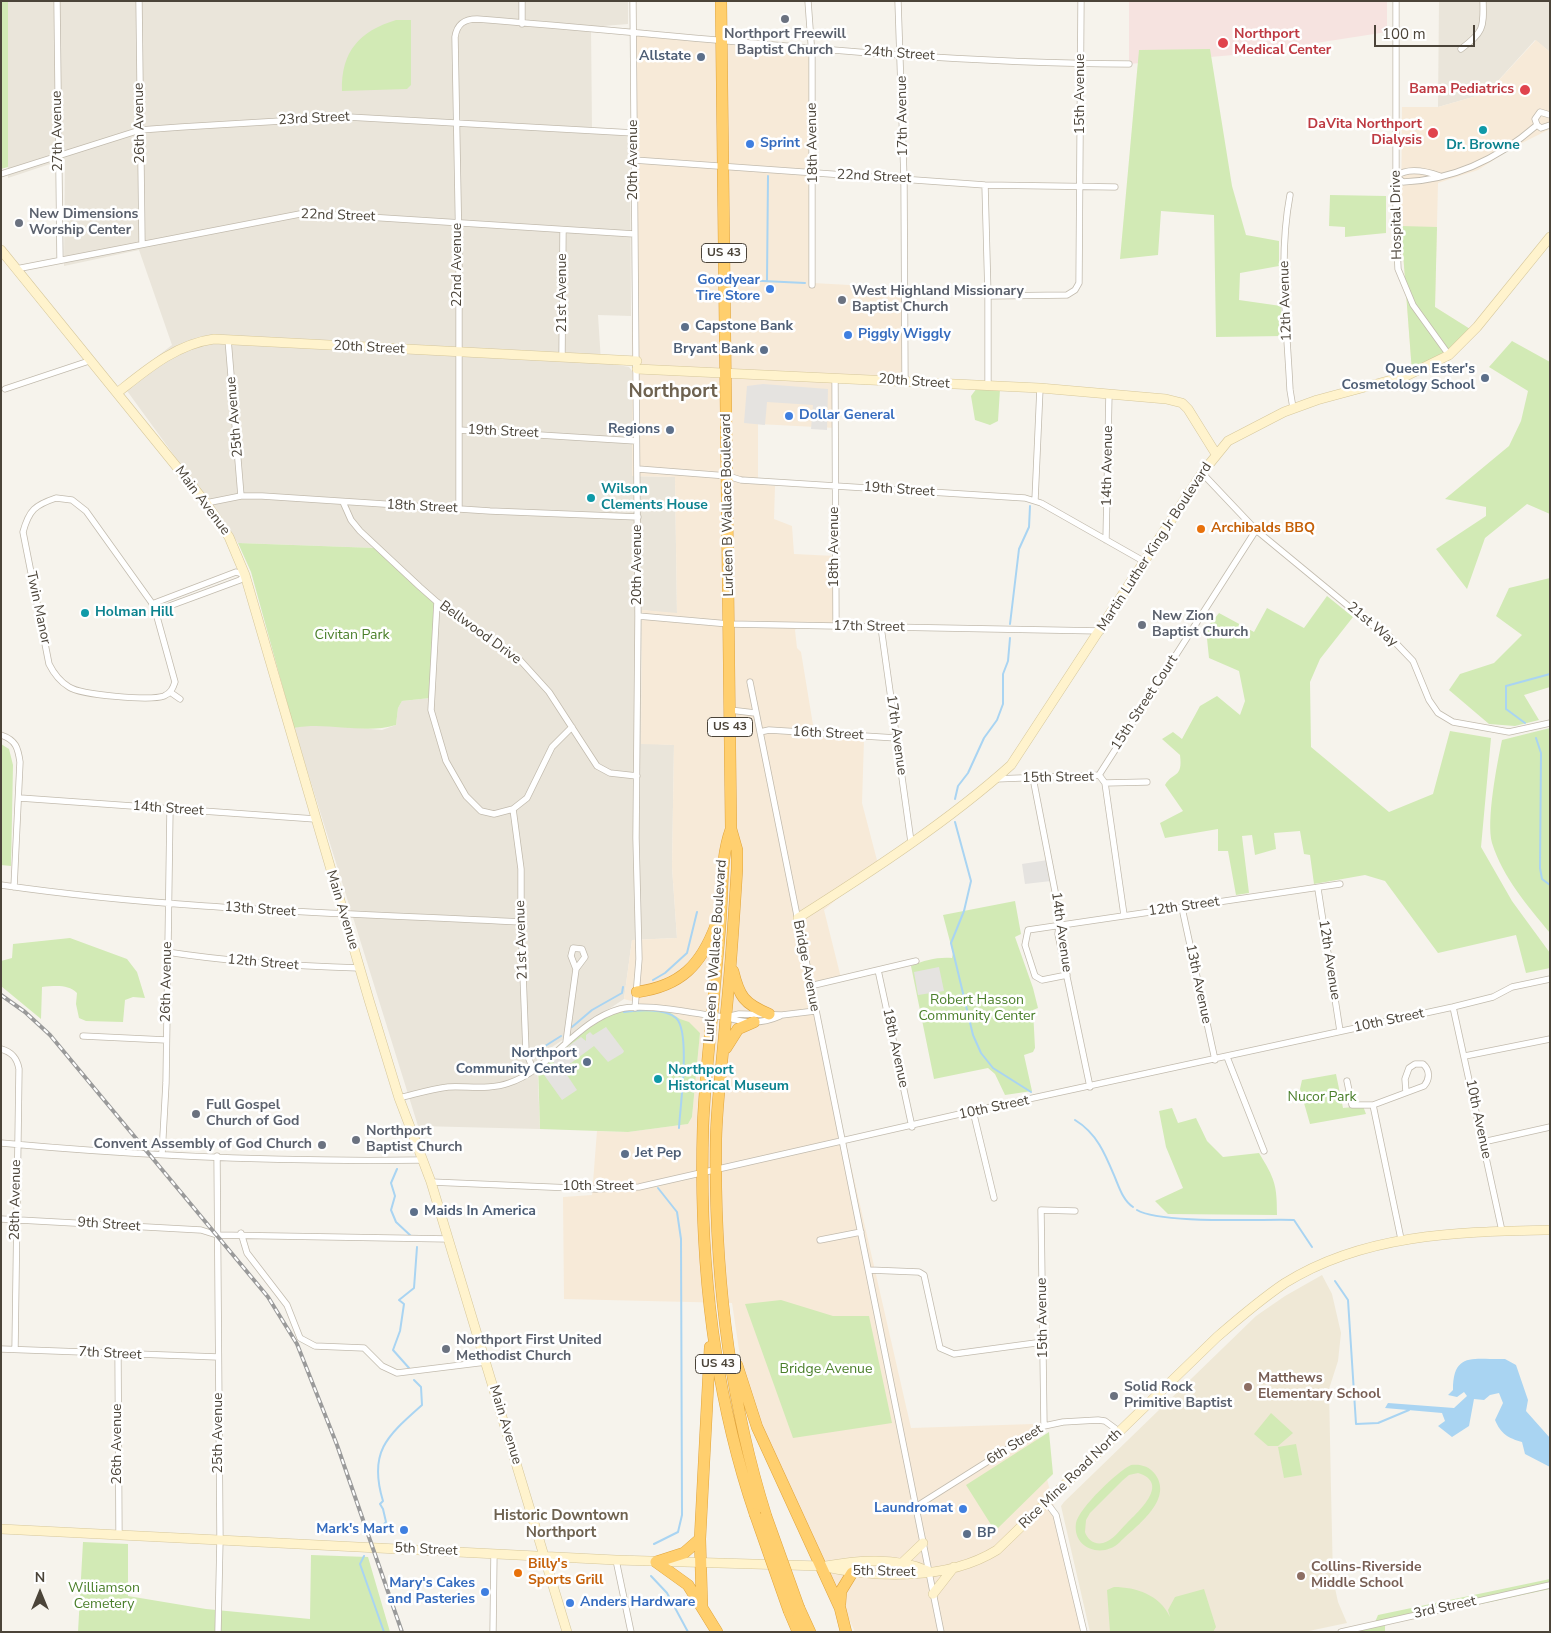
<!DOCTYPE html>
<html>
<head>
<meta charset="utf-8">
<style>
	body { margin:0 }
	#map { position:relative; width:1551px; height:1633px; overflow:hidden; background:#f6f3ec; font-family:"Nunito Sans",sans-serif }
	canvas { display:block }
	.frame { position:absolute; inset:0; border:2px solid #4b4439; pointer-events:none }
	.north { position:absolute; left:15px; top:1568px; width:50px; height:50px; -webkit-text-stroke:4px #fff; paint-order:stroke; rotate:0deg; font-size:14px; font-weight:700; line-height:20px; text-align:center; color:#4b4439 }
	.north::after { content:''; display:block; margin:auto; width:18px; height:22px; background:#4b4439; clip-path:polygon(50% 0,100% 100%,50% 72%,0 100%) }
	.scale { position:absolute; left:1374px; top:25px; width:101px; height:22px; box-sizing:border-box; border:2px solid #4b4439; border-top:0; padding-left:6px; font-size:15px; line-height:18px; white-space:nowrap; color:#4b4439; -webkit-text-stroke:4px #fff; paint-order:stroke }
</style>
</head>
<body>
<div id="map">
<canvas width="1551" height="1633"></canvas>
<div class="frame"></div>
<div class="north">N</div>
<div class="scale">100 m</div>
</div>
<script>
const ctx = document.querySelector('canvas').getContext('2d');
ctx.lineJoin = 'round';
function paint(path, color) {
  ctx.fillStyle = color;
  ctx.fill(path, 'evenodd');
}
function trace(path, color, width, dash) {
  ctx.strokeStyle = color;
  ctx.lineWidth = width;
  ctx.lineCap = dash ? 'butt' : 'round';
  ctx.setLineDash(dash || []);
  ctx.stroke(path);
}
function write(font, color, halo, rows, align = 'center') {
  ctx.font = font + ' "Nunito Sans",sans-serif';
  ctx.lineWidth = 5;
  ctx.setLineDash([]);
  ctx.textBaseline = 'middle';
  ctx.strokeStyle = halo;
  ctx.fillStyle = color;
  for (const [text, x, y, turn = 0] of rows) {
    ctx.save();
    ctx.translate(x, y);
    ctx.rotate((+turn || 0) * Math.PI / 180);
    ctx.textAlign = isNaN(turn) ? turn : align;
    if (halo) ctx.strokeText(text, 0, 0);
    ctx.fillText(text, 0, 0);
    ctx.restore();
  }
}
paint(new Path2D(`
	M8,1H628V24L591,27L592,129L630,130L631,316L598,315L601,362L629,367L632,371V476L675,477L677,614L642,610L641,743L674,745L672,867L677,938L632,940L624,999L537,1057L540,1129L418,1126L294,728L312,724L382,730L396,725L398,708L402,701L430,698L434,602L421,592L416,585L376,548L238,543L122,384L172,345L139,250L64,266L65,159L8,178Z
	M1439,1H1550V52L1535,40L1487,93L1438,107Z`), '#eae5da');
paint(new Path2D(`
	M633,32L811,48L813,283L904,288L905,381L835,378V428L758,424V484L775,486L774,519L792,526L794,554L835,556L836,626L798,625L795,630L797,648L801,652L814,731L864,739L862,803L878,864L824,910L841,978L810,986L911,1428L1033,1424L1086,1632H855L746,1396L732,1303L564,1299L563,1197L592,1195L597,1131L628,1132L688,1124L692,1117L700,1033L668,1011L624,999L632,940L677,938L672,867L674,745L641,744L642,610L677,613L675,477L632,476Z
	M1536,40L1550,52V129L1512,148L1478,170L1438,183L1435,307L1470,329L1418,375L1412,372L1401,227L1402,107H1438L1487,93Z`), '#f7ead8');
paint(new Path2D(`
	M1322,1275L1332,1294L1341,1333L1338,1361L1329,1389L1331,1489L1333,1579L1338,1602L1347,1623L1304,1632H1090L1061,1506L1064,1502L1256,1316L1285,1296Z`), '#efe8d6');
paint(new Path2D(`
	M1129,1H1387V32L1245,54L1129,64Z`), '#f6e3e0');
paint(new Path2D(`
	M1,1H8V167L1,169Z
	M396,20H411V85L407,89L342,91C341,51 360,31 396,20Z
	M1210,49L1232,186L1246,235L1279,241V266L1240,273L1239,300L1281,306L1283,336L1216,337L1214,215L1161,211L1158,255L1120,259L1139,50Z
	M1330,195L1386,196V233L1345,237V227L1329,226Z
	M1401,226L1437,227L1435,307L1470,329L1438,365L1418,375L1412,372Z
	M1512,341L1550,362V514L1527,504L1485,538L1467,589L1436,549L1486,516V507L1445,499L1509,446L1521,421L1528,391L1489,367Z
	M977,388L1000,389L998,421L990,425L975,420L971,396Z
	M238,543L376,548L416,585L421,592L434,602L430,698L402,701L398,708L396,725C363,735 328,721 294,728L251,572Z
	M1550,578V687L1524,695L1539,720L1515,726L1489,724L1449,690L1460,674L1494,663L1522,635L1496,616L1509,588Z
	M1327,596L1353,617L1320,659L1310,682L1311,747L1389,812L1433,794L1450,731L1491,738L1481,847L1512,901L1550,953V968L1526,973L1516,935L1438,953L1385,881L1365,875L1314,884L1310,855L1304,854L1300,831L1274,833L1276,849L1255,855L1252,835L1242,836L1249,893L1236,895L1228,851H1218V829L1165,838L1160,823L1183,811L1165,785C1173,771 1183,779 1180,755L1162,739L1173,732L1182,739L1200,706L1217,696L1240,715L1245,701L1239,671L1209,658L1206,629L1219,613L1254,632L1267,608L1304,628Z
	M1550,728V933C1528,906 1503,878 1492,843C1486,821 1497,764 1502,740Z
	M1,744L9,749L13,765L11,866L1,865Z
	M1015,901L1021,934L1015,937L1033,988L1038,1008L1033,1010L1035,1048L1033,1052L1024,1055L1032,1091L1005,1095L995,1074L988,1068L934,1079L911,966C925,960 937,957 952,958L953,953L943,915Z
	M70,938L127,959L137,972L145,998L133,997L125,1000L123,1022L86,1021L79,1018L76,1004L77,993C68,984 55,986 42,987L41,1019L1,986V961L12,958L13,944Z
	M635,1008L668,1011L680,1019L689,1022L700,1033L692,1117L688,1124L628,1132L540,1129L538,1065C567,1043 597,1012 635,1008Z
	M1336,1074L1343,1108L1363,1106L1366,1114L1310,1124L1300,1089L1302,1080Z
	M1172,1108L1178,1123L1196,1118L1207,1141L1223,1157L1259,1153C1275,1179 1277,1185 1277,1215L1168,1214L1155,1201L1183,1188L1166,1147L1159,1111Z
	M781,1300L833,1316H869L892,1423L793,1438L745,1304Z
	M1271,1413L1293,1433L1278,1446H1268L1254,1434Z
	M1049,1432L1053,1474L995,1531L966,1485Z
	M1296,1444L1302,1475L1284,1478L1278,1447Z
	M1131,1465C1140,1464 1149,1466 1155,1474C1174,1500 1136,1526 1120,1542C1103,1559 1072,1549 1076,1523C1079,1508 1118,1471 1131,1465ZM1138,1473C1171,1483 1138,1512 1127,1523C1120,1530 1112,1541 1103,1543C1094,1545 1087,1539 1085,1532L1086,1520L1090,1513L1123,1480L1129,1475Z
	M83,1542L128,1544V1596L206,1609L310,1619L311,1555L368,1557L390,1632H78Z
	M1550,1579V1589L1385,1625V1632H1347L1373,1627L1378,1615Z
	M1114,1587C1136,1587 1160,1595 1170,1617L1168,1610L1175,1597L1204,1589L1216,1627L1213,1632H1110L1107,1590Z`), '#d2eab5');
paint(new Path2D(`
	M763,384L828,389L827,430L811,429L813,405L767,402L765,425L744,423L747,386Z
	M1048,860L1051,881L1025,884L1022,864Z
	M939,967L944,991L918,995L914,972Z
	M606,1027L624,1051L623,1053L608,1062L594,1046L563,1069L577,1090L562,1100L542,1072L554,1063L552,1058L581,1037L586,1041V1035L590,1032L593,1035Z`), '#e5e3e0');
paint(new Path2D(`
	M1505,1359L1516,1365L1528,1400L1526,1411L1550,1438V1467L1525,1454L1522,1442C1508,1438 1501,1434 1495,1420L1503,1403L1499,1393L1490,1395L1484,1400L1474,1399L1469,1426L1452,1437L1438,1426L1445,1421L1442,1413L1385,1408L1388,1403L1454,1408L1467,1396L1464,1392L1457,1397L1448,1395L1453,1390C1453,1351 1474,1360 1505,1359Z`), '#a9d4f2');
trace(new Path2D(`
	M742,280L805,283
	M767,281L768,176
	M1010,624L1019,549L1029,527L1030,506
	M1525,723L1506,709V686L1550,674
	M1536,738L1541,753L1540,868L1542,879L1550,885
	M955,799L958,786L968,773L984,738L997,720L1003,704V674L1008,661L1010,638
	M955,822L971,881L964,911L951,943L973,1035L981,1053L993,1068L1031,1092
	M653,980L665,973L687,953L697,912
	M624,1012C638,1010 665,1008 676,1018C691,1032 680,1107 679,1128
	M572,1027L592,1010L622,993L623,987
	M534,1053L561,1036
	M1075,1120C1098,1134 1106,1156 1116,1180C1120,1190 1124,1201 1133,1207
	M397,1169L391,1183L395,1196L391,1210L396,1222L411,1236
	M1137,1210C1160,1224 1262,1219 1294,1220L1312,1247
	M1335,1281L1348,1300L1356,1424L1378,1423L1409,1410
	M409,1368L393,1350L400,1331L404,1304L399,1300L414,1288L417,1247
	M375,1534L386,1522L383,1509L380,1504L383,1501C368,1452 387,1436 422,1405L421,1387L414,1380
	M654,1544L678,1532L682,1515L681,1239L677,1212L658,1188
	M364,1556L360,1564L384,1632
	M651,1576L667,1593L688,1632`), '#a9d4f2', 2);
const street = new Path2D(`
	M57,1L60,260
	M139,1L142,244
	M522,1V24
	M633,1L638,616L636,838L639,959L635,1008
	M808,1L812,56V285
	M898,1L904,179L905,381
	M1396,1V221L1398,269L1413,305L1449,355
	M1461,49C1483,32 1484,29 1483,1
	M1550,115L1540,112L1535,119L1537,125L1541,128L1550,125
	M634,160L985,185L1115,187
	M1,174L140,130L181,127L348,117L634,133
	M1440,176C1426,171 1408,167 1396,176L1403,182C1453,180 1499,158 1537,125
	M985,185L988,296
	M1290,195C1278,258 1287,326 1290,390L1293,408
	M16,269L305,213L634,234
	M228,339L241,496
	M562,356L563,230
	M835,378L836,626
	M988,385V296L1067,295L1075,290L1079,283L1081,1
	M5,389L89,361
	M459,430L636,441
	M638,469L728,476L741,480L1025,498L1041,503L1145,562
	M1202,473L1256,530L1370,624L1390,637L1413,661L1429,700L1438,713L1453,722L1509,732L1550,723
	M56,498L72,500L86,511L154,606L175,682C173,688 171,693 164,696C150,701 81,695 69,687C59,681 54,674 49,664L23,532C29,510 35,505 56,498Z
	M1035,500L1040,388
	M343,502L351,520L360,531L420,587L437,602L520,660L549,692L597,766L610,773L637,776
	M206,503L241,496H262L490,511L638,517
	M459,509V254L455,37C457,24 464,19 477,19C694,36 911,63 1129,64
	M1106,540L1109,393
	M437,602L431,710L446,761L466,796L481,811L494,814L513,809L527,798L552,747L572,727
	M152,604L236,572L245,575L240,580L156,611
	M638,616L729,624L1101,631
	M881,627L911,842
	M750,682L941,1632
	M170,692L180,699
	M730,710L755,713
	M760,732L769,730L896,738
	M1,735C16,740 18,748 20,762L14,887
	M1099,775L1256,530
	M1033,778L1060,917L1058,934L1090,1087
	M995,779L1099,775L1105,783L1147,782
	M1105,783L1124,915
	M20,798L315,819
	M513,809L521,869V922L526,1052L533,1069
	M1,885C173,910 347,913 521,922
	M1318,889L1340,1031
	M1182,908L1215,1060
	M573,948L582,949L585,957L576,969L571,956Z
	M167,952C231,962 295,966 360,968
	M878,970L912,1127
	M1067,975L1042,980L1035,976L1025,945L1028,930L1340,884
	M810,986L916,961
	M1453,1007L1502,1231
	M726,1017C745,1024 762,1024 780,1016
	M83,1036L166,1040
	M566,1042L576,969
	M1,1049C12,1052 17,1058 19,1069L15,1349
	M1465,1056L1550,1039
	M1227,1057L1264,1151
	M1347,1081L1352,1105H1373
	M399,1098C416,1094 431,1089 448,1087C468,1086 490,1090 509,1083C551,1069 576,1021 620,1009C647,1002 697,1015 726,1017L739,1014L782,1015L815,1011
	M973,1111L994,1198
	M1483,1142L1550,1127
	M1,1143C141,1156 283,1162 423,1160
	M162,1154L166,1083L170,809
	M217,1156L220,1539L218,1632
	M431,1182L596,1189L639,1187L973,1111L1453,1007L1493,997L1512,987L1550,979
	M1,1219L201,1230L217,1235L449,1239
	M241,1233L247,1253L287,1305L300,1338L315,1346L364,1348L382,1366L397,1373L486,1362
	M1401,1239L1373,1105L1424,1086C1430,1079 1430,1070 1423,1064H1415L1409,1068L1405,1079L1406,1092
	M820,1240L861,1232
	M869,1270L919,1272L924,1275L940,1348L954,1354L1043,1342
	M1,1349L218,1357
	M118,1353L119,1534
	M1044,1426L1041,1210L1075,1211
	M1047,1503L1056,1515L1084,1632
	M917,1506L1044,1426L1063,1422L1098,1420L1105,1421L1120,1432
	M616,1560L631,1632
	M493,1632L494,1553
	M1341,1632L1550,1585`);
const secondary = new Path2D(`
	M1,250L206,503L229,537L245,575L369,1000L399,1098L431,1182L567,1632
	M637,369L1040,388L1166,399L1182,403L1188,409L1216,454
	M117,393C146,370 176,344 214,339L637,361
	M798,918C869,873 949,821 1011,765L1202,473L1228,441L1284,412L1317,400L1406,376L1449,355L1477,327L1550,237
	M1,1529L616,1560L821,1566C876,1578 947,1581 997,1550L1217,1337C1239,1318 1261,1299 1285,1283C1365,1233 1459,1232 1550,1230
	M902,1563L923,1543
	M826,1566C858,1560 898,1557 928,1571
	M933,1594L954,1567`);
const highway = new Path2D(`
	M721,1L731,829L737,850V869C734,918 731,967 726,1015C723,1057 717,1098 716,1139C714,1266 728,1395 766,1516
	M731,829C721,857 723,882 721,911C720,931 718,951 716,971C712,1023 705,1074 703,1126C699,1256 713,1390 755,1514
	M733,971C739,996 744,1004 769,1014
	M637,992C681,986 701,965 716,925
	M726,1048L738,1029L754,1022
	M737,1365L757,1427L840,1608L846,1632
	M656,1562L688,1585L717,1632
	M656,1562L684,1553L700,1539
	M840,1604L841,1591L852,1573
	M702,1606L700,1539L710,1347
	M799,1608L810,1632
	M789,1611L798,1632`);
trace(street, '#c2bbae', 7);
trace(secondary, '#d6c79b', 10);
trace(highway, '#e0a43c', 12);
trace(street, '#fff', 5.5);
trace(secondary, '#fff3cd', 9);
trace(highway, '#ffcf6e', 11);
const rail = new Path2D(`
	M1,995L25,1012L50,1035L268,1297L297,1344L337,1445L402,1632`);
trace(rail, '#9a9a9a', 4);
trace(rail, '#fff', 2, [5.5]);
const highwayBridge = new Path2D(`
	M755,1514L789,1611
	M766,1516L799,1608`);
trace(highwayBridge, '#e0a43c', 12, []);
trace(highwayBridge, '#ffcf6e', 11);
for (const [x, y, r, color] of [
	[785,19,5,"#6b7280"],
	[1223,43,6,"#e0444e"],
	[701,57,5,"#5c6f8a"],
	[1525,90,6,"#e0444e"],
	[1483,130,5,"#0f9aa8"],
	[1433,133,6,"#e0444e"],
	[750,144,5,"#3f7fe0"],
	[19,223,5,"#6b7280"],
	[770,289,5,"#3f7fe0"],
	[842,300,5,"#6b7280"],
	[685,327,5,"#5c6f8a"],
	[848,335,5,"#3f7fe0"],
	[764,350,5,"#5c6f8a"],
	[1485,378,5,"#5c6f8a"],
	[789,416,5,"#3f7fe0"],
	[670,430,5,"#5c6f8a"],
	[591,498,5,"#0f9aa8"],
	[1201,529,5,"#e8710a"],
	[85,613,5,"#0f9aa8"],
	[1142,625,5,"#6b7280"],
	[587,1062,5,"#5c6f8a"],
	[658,1079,5,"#0f9aa8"],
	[196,1114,5,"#6b7280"],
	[356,1140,5,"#6b7280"],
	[322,1145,5,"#6b7280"],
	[625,1154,5,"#5c6f8a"],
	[414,1212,5,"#5c6f8a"],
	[446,1349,5,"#6b7280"],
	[1248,1387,5,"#8d6e63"],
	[1114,1396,5,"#6b7280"],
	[963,1509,5,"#3f7fe0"],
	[404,1530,5,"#3f7fe0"],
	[967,1534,5,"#5c6f8a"],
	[518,1573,5,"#e8710a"],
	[1301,1576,5,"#8d6e63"],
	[485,1592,5,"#3f7fe0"],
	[570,1603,5,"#3f7fe0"]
]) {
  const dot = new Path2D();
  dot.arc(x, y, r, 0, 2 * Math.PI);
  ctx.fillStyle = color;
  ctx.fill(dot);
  trace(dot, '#fff', 2);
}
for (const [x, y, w] of [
	[724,253,45],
	[730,727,45],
	[718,1364,45]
]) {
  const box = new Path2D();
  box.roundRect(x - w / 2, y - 9.5, w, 19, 4);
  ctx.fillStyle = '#fff';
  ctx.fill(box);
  trace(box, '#4b4439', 1);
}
write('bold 12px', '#4b4439', null, [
	["US 43",724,253],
	["US 43",730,727],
	["US 43",718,1364]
]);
write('bold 14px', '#5b616d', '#fff', [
	["Northport Freewill",785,35,"center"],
	["Baptist Church",785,51,"center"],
	["New Dimensions",29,215],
	["Worship Center",29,231],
	["West Highland Missionary",852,292],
	["Baptist Church",852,308],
	["New Zion",1152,617],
	["Baptist Church",1152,633],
	["Full Gospel",206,1106],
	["Church of God",206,1122],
	["Northport",366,1132],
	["Baptist Church",366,1148],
	["Convent Assembly of God Church",312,1145,"right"],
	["Northport First United",456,1341],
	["Methodist Church",456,1357],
	["Solid Rock",1124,1388],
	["Primitive Baptist",1124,1404]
], 'left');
write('bold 14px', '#be3a42', '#fff', [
	["Northport",1234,35,"left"],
	["Medical Center",1234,51,"left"],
	["Bama Pediatrics",1514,90],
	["DaVita Northport",1422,125],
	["Dialysis",1422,141]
], 'right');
write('14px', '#4b4439', '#fff', [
	["24th Street",899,54,4],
	["15th Avenue",1081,94,-90],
	["17th Avenue",903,116,-91],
	["23rd Street",314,119,-3],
	["26th Avenue",140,123,-91],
	["27th Avenue",58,131,-91],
	["18th Avenue",813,143,-91],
	["20th Avenue",634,160,-90],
	["22nd Street",874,177,3],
	["Hospital Drive",1397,215,-91],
	["22nd Street",338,216,2],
	["22nd Avenue",458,265,-90],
	["21st Avenue",563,293,-90],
	["12th Avenue",1286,301,-92],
	["20th Street",369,348,3],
	["20th Street",914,382,4],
	["25th Avenue",235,417,-95],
	["19th Street",503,432,3],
	["14th Avenue",1108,466,-89],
	["19th Street",899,490,4],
	["Main Avenue",202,501,53],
	["Lurleen B Wallace Boulevard",728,505,-91],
	["18th Street",422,507,3],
	["18th Avenue",835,547,-90],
	["Martin Luther King Jr Boulevard",1155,547,-57],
	["20th Avenue",638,565,-90],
	["Twin Manor",38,608,78],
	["21st Way",1372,625,40],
	["17th Street",869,627,1],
	["Bellwood Drive",480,633,36],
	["15th Street Court",1145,703,-57],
	["16th Street",828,734,3],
	["17th Avenue",896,735,82],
	["15th Street",1058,778,-1],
	["14th Street",168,809,4],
	["12th Street",1184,907,-8],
	["13th Street",260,910,4],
	["Main Avenue",342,910,73],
	["14th Avenue",1061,932,82],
	["21st Avenue",522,940,-92],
	["Lurleen B Wallace Boulevard",716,951,-86],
	["12th Avenue",1329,960,81],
	["12th Street",263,963,5],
	["Bridge Avenue",806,966,79],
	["26th Avenue",167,982,-89],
	["13th Avenue",1198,984,78],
	["10th Street",1389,1021,-12],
	["18th Avenue",895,1048,78],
	["10th Street",994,1108,-12],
	["10th Avenue",1478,1119,78],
	["10th Street",598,1187],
	["28th Avenue",16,1200,-89],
	["9th Street",109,1225,4],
	["15th Avenue",1043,1318,-91],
	["7th Street",110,1354,3],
	["Main Avenue",505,1425,73],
	["25th Avenue",219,1433,-90],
	["26th Avenue",118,1444,-90],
	["6th Street",1015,1445,-32],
	["Rice Mine Road North",1071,1479,-44],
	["5th Street",426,1550,3],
	["5th Street",884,1572,1],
	["3rd Street",1445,1608,-12]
]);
write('bold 14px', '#4e5e75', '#fff', [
	["Allstate",691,57],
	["Capstone Bank",695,327,"left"],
	["Bryant Bank",754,350],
	["Queen Ester's",1475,370],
	["Cosmetology School",1475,386],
	["Regions",660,430],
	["Northport",577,1054],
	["Community Center",577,1070],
	["Jet Pep",635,1154,"left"],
	["Maids In America",424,1212,"left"],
	["BP",977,1534,"left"]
], 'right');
write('bold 14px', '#366cbe', '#fff', [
	["Sprint",760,144],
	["Goodyear",760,281,"right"],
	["Tire Store",760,297,"right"],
	["Piggly Wiggly",858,335],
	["Dollar General",799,416],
	["Laundromat",953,1509,"right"],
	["Mark's Mart",394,1530,"right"],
	["Mary's Cakes",475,1584,"right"],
	["and Pasteries",475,1600,"right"],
	["Anders Hardware",580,1603]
], 'left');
write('bold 14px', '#0d838f', '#fff', [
	["Dr. Browne",1483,146,"center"],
	["Wilson",601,490],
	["Clements House",601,506],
	["Holman Hill",95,613],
	["Northport",668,1071],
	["Historical Museum",668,1087]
], 'left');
write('bold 14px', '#c56008', '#fff', [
	["Archibalds BBQ",1211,529],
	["Billy's",528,1565],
	["Sports Grill",528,1581]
], 'left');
write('14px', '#4a7f2a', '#fff', [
	["Civitan Park",352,636],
	["Robert Hasson",977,1001],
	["Community Center",977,1017],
	["Nucor Park",1322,1098],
	["Bridge Avenue",826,1370],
	["Williamson",104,1589],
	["Cemetery",104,1605]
]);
write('bold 14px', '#785e54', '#fff', [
	["Matthews",1258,1379],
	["Elementary School",1258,1395],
	["Collins-Riverside",1311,1568],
	["Middle School",1311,1584]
], 'left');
write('bold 15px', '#6e6250', '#fff', [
	["Historic Downtown",561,1516],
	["Northport",561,1533]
]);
write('bold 19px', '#6e6250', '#fff', [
	["Northport",673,392]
]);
</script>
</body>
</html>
